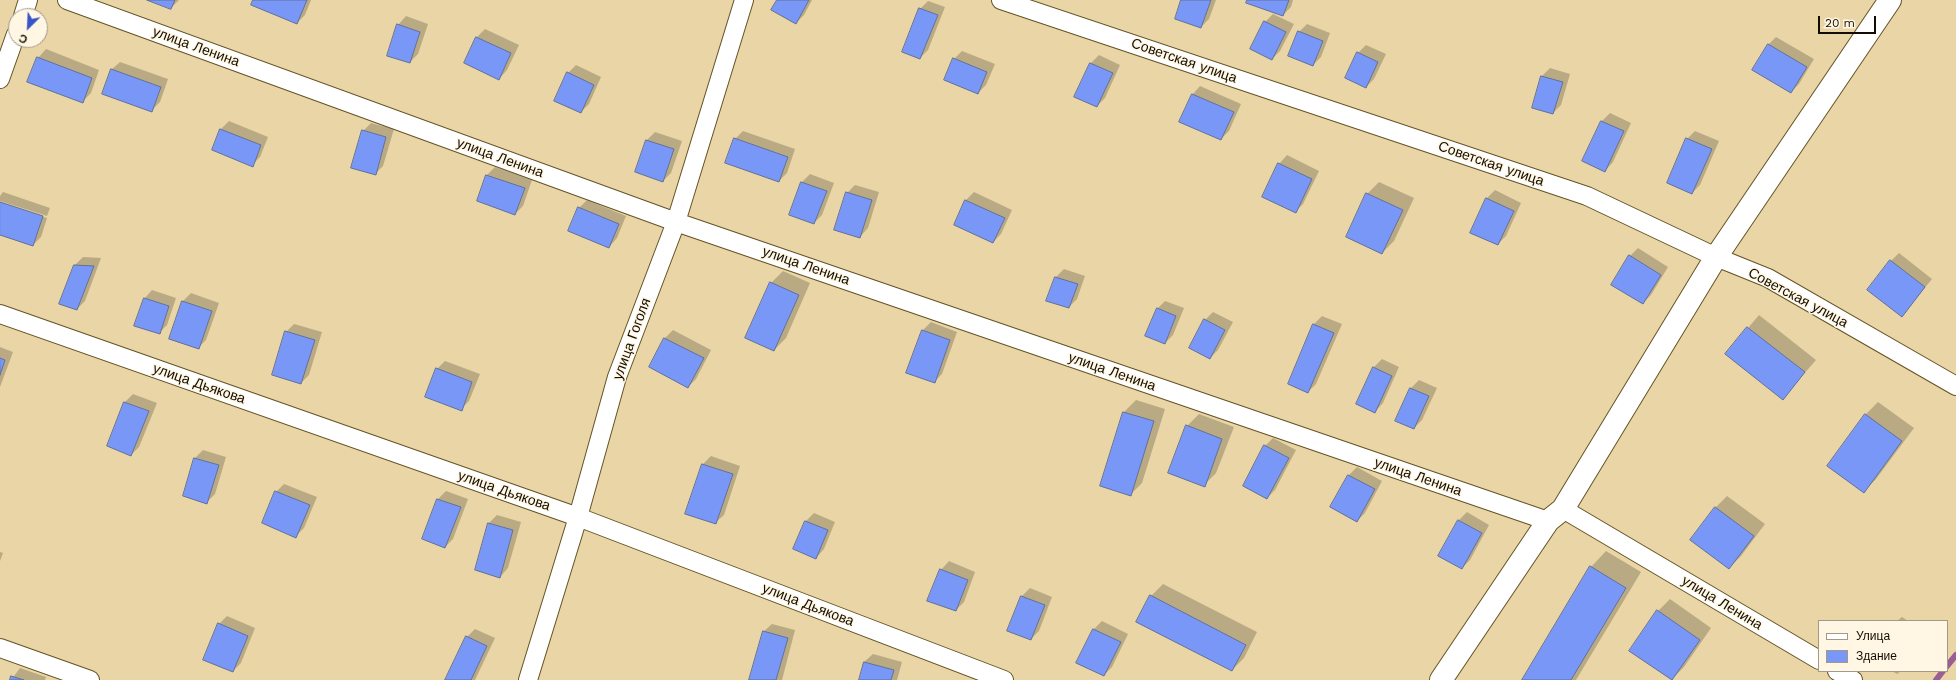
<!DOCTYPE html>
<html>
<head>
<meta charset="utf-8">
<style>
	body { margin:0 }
	#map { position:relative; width:1956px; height:680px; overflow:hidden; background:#e9d5a5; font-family:"Work Sans",sans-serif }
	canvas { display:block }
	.legend { position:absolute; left:1818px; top:620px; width:130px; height:52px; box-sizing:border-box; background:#fff7e4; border:1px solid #a19989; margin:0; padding:5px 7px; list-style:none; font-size:12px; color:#130c00 }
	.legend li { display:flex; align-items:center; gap:8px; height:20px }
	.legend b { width:20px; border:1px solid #a19989 }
	.north { position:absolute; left:8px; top:8px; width:40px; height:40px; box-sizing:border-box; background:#fff7e4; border:1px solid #a19989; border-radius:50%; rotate:204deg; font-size:11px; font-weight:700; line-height:16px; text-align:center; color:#130c00 }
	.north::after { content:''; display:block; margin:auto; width:14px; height:18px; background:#3854c6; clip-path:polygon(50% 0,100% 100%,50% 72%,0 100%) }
	.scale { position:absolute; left:1818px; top:16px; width:58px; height:18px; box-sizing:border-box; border:2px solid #130c00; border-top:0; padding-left:5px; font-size:12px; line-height:14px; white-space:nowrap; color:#130c00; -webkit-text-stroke:3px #fff7e4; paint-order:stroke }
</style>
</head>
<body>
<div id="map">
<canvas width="1956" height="680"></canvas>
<ul class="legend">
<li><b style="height:5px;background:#fff"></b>Улица</li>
<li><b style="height:11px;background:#7897f6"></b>Здание</li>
</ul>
<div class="north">С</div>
<div class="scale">20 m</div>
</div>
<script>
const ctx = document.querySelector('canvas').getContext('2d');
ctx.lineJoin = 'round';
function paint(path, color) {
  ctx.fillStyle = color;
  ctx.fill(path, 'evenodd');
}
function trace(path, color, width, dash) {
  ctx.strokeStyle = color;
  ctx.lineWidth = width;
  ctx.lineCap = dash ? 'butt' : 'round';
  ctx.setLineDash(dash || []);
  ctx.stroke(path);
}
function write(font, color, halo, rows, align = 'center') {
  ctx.font = font + ' "Work Sans",sans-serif';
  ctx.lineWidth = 3;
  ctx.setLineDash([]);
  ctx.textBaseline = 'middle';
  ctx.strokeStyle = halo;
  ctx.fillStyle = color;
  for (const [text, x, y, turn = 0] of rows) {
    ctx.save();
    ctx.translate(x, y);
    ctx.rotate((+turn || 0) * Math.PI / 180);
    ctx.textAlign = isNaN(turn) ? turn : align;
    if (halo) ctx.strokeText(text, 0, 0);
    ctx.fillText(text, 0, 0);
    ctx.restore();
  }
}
paint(new Path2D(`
	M150,0H179L171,8Z
	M254,0H311L305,15L297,23Z
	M778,0H812L804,15L796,23Z
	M1182,0H1216L1209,19L1201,27Z
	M1248,0H1293L1291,7L1283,15Z
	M928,1L945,7L928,50L920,58V9Z
	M1273,14L1294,24L1280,51L1272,59L1265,22Z
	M406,16L428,24L418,54L410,62L398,25Z
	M1307,24L1330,33L1321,57L1313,65L1299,32Z
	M485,29L519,45L507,70L499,79L465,63L477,37Z
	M1776,37L1814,59L1799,84L1791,92L1768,45Z
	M1366,45L1386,54L1374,79L1366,87L1358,53Z
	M46,49L99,70L91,93L83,101L38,58Z
	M962,51L995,64L986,85L978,93L954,59Z
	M1099,55L1120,65L1105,98L1097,106L1076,96L1091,63Z
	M120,62L168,79L160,102L152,110L111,70Z
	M576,65L601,77L589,104L581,112L568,73Z
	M1550,68L1570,74L1561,105L1553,113L1542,76Z
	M1200,86L1241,104L1229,131L1221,139L1192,95Z
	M1610,113L1631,123L1613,162L1605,171L1602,121Z
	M229,121L268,137L260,157L252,165L213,150L221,129Z
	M371,123L394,129L383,166L375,174L363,131Z
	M743,131L795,149L787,173L779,181L735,139Z
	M1695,131L1719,141L1700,185L1692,193L1687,139Z
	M655,132L682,141L671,173L663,181L647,140Z
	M1287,155L1319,171L1303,204L1295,212L1279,164Z
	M495,167L532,180L523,206L515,214L478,201L487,175Z
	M810,174L834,183L822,215L814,223L790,215L802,182Z
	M1379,182L1414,198L1394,241L1382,253L1367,194Z
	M855,185L879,192L868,228L860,237L847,193Z
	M1495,190L1521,203L1506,236L1498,244L1486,199Z
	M3,192L50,208L47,216L0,201V196Z
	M974,192L1012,210L1001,234L993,242L955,225L966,200Z
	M587,200L626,216L617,238L609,247L579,208Z
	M0,203L47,218L41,237L33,245L0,234Z
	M1638,248L1668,267L1651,295L1643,303L1630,256Z
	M1899,253L1932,279L1902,316L1891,261Z
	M83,257L101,258L85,301L77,309L75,265Z
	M1064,269L1085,276L1077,299L1069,307L1048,300L1056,277Z
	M783,271L810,283L786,338L774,350L771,283Z
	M152,290L176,298L167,325L159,333L144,299Z
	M191,293L219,303L206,340L198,348L170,338L183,301Z
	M1165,301L1184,308L1173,335L1165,343L1157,309Z
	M1213,312L1233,322L1218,350L1210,358L1205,320Z
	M1759,315L1816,360L1783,398L1726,354Z
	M1322,316L1342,324L1316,384L1308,392L1289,384L1314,324Z
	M931,322L957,332L942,374L934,382L923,330Z
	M294,324L322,332L309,375L301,383L286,332Z
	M673,330L711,350L696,379L688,387L650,367L665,338Z
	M0,347L13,352L0,387Z
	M1382,359L1399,367L1383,403L1375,412L1374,367Z
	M445,361L480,374L469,401L461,409L437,369Z
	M1419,380L1437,388L1422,420L1414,428L1397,420L1411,388Z
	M133,394L157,403L139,447L131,455L108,446L125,402Z
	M1136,400L1165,409L1142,483L1130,495L1102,486L1124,412Z
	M1878,402L1914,428L1876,479L1864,491L1828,466L1866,414Z
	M1199,414L1234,427L1216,473L1204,485L1187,426Z
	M1273,438L1296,450L1275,490L1267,498L1265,446Z
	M203,450L226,457L215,494L207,502L184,495L195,458Z
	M711,456L740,466L724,515L715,523L703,464Z
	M1357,467L1382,481L1365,513L1357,521L1331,507L1349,475Z
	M284,484L317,497L304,528L296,536L276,492Z
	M446,491L468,499L453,539L445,547L423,538L438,499Z
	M1727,496L1765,524L1741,556L1729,568L1715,508Z
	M1467,512L1489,525L1470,560L1462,568L1459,520Z
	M814,513L835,522L824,549L816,558L794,548L806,521Z
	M497,515L521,522L508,568L500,577L489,523Z
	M1606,551L1641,572L1576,680H1523L1591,567Z
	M0,552L3,553L0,561Z
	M949,561L975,572L964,602L956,610L941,570Z
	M1163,584L1257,632L1244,658L1232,670L1151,596Z
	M1030,588L1052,597L1039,631L1031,639L1022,596Z
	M1670,599L1711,628L1684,667L1672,679L1658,611Z
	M227,616L255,628L241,663L233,671L219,624Z
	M1902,617L1908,621H1897Z
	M1102,621L1128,634L1112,667L1104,675L1078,662L1094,629Z
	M772,624L795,630L782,680H750L763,632Z
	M475,629L495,638L475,680H447L467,637Z
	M873,654L902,662L897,680H860L864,662Z
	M20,668L46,677L45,680H11Z
	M1892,671H1901L1897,674Z`), '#0003');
trace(new Path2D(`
	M1947,666L1956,655
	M1936,680L1943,671`), '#9a5e92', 6);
const building = new Path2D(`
	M147,0H175L171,9Z
	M253,0H307L297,24L251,5Z
	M777,0H809L796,24L771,10Z
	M1181,0H1211L1201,28L1175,19Z
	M1247,0H1289L1283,16L1246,3Z
	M919,8L938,15L920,59L902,52Z
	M1264,21L1286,32L1272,60L1250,49Z
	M397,24L420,32L410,63L387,56Z
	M1298,31L1323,41L1313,66L1288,56Z
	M476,37L511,53L499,80L464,63Z
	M1768,44L1807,67L1791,93L1752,70Z
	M1357,52L1378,62L1366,88L1345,78Z
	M37,57L92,78L83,103L27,82Z
	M953,58L987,72L978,94L944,80Z
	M1090,63L1113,73L1097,107L1074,97Z
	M111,69L161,87L152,112L102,94Z
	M567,72L594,85L581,113L554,101Z
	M1541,76L1563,82L1553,114L1532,108Z
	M1192,94L1234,112L1221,140L1179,122Z
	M1601,121L1624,131L1605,172L1582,161Z
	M220,129L261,145L253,167L212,150Z
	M362,130L386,137L376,175L351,168Z
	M734,138L788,157L779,182L725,163Z
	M1686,138L1712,149L1692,194L1667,183Z
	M646,140L674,149L663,182L635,172Z
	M1278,163L1312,179L1296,213L1262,197Z
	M486,175L525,188L515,215L477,201Z
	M801,182L827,191L814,224L789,215Z
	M846,192L872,200L860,238L834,230Z
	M1366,193L1403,210L1382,254L1346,237Z
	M1486,198L1514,211L1498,245L1470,233Z
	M965,200L1005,218L993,243L954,225Z
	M0,202L43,216L33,246L0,235Z
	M578,207L619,224L609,248L568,231Z
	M1629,255L1661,275L1643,304L1611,285Z
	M1890,260L1925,287L1902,317L1867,290Z
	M74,265L94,266L77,310L59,304Z
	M1055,277L1078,284L1069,308L1046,301Z
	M770,282L799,295L774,351L745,338Z
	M144,298L169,306L160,334L134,326Z
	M182,301L212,311L199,349L169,339Z
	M1157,308L1176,316L1165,344L1145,336Z
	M1204,319L1225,330L1210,359L1189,348Z
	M1313,324L1334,333L1308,393L1288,384Z
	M1747,327L1805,372L1783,400L1725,354Z
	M922,330L950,340L935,383L906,373Z
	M285,331L315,340L301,384L272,375Z
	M664,338L704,358L688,388L649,367Z
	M0,358L5,360L0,375Z
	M1373,367L1392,376L1375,413L1356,404Z
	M436,368L472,382L462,411L425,397Z
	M1410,388L1429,396L1414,429L1395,421Z
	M124,402L149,411L131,456L107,446Z
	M1123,412L1154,421L1131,496L1100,486Z
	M1865,414L1902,441L1864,493L1827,466Z
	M1186,425L1222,439L1205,487L1168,473Z
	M1264,445L1289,458L1267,499L1243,486Z
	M194,458L219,465L207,504L183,496Z
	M702,464L733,474L716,524L685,514Z
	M1348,475L1375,489L1357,522L1330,507Z
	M275,491L310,505L296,538L262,523Z
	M437,499L461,507L445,548L422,539Z
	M1715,507L1754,536L1729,569L1690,540Z
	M1458,520L1482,533L1462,569L1438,556Z
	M805,521L828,530L816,559L793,549Z
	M488,523L513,530L500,578L475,570Z
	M1590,566L1626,588L1571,680H1522Z
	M940,569L968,580L956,611L927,601Z
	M1150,595L1246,645L1232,671L1136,622Z
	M1021,596L1045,605L1031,640L1007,631Z
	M1657,610L1700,640L1672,680L1629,651Z
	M218,623L248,636L233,672L203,660Z
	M1093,629L1121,642L1104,676L1076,663Z
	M763,631L788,638L776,680H749Z
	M466,636L487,646L471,680H445Z
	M864,662L894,670L891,680H859Z
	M11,676L24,680H10Z`);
paint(building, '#7897f6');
trace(building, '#617099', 1);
const minor = new Path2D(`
	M67,0L676,222L1548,521
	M1001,0L1587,196L1716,257L1768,278L1956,386
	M23,16L28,0
	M0,79L16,34
	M0,314L578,517L1004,680
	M1563,509L1819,660
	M0,648L90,680
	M1837,671L1853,680
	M528,680L578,517L617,377L676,222L744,0`);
const secondary = new Path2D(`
	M1441,680L1548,521L1563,509L1716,257L1890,0`);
trace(minor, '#645326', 20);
trace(secondary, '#645326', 24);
trace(minor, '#fff', 18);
trace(secondary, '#fff', 22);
write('14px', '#130c00', '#fff7e4', [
	["улица Ленина",196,47,20],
	["Советская улица",1184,61,19],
	["улица Ленина",500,158,20],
	["Советская улица",1491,164,19],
	["улица Ленина",806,266,19],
	["Советская улица",1798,298,28],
	["улица Гоголя",632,339,-70],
	["улица Ленина",1112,372,19],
	["улица Дьякова",199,384,19],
	["улица Ленина",1418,477,19],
	["улица Дьякова",504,491,19],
	["улица Ленина",1722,603,31],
	["улица Дьякова",808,605,21]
]);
</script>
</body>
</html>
